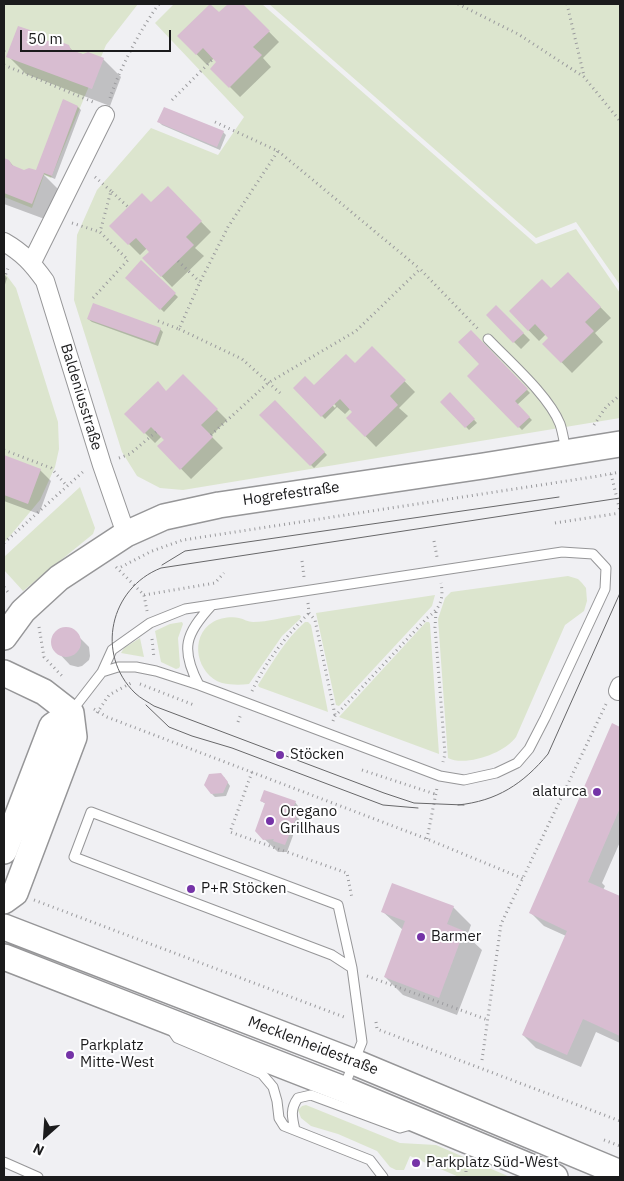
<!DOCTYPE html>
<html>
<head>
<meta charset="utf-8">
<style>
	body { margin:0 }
	#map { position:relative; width:624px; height:1181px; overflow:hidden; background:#f0f0f3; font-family:"IBM Plex Sans",sans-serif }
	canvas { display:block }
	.frame { position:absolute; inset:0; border:5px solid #1b1b1c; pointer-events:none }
	.north { position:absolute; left:20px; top:1111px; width:50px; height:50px; -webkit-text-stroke:4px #fefeff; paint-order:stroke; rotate:206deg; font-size:14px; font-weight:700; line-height:20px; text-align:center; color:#1b1b1c }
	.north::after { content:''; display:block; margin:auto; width:18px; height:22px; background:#1b1b1c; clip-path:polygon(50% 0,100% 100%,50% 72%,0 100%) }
	.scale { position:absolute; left:20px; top:30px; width:151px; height:22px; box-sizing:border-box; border:2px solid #1b1b1c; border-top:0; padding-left:6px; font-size:15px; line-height:18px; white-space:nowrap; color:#1b1b1c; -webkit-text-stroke:4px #fefeff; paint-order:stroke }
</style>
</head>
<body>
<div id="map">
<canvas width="624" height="1181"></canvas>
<div class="frame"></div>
<div class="north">N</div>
<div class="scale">50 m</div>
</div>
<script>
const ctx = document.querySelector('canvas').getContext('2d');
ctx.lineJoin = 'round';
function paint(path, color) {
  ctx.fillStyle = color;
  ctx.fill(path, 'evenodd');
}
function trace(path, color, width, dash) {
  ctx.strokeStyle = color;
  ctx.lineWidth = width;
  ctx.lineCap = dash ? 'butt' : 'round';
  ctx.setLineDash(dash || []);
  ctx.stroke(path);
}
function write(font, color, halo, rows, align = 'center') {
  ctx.font = font + ' "IBM Plex Sans",sans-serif';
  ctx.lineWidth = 4;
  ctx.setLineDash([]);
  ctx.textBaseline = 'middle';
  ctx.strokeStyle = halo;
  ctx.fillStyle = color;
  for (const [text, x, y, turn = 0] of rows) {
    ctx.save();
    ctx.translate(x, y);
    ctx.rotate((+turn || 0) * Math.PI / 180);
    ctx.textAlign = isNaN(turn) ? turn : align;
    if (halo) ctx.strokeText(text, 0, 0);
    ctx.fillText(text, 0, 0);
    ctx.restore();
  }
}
paint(new Path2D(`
	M4,4H138L106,45L51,178L44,175L32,208L4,197Z
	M174,4H262L536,244L576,229L620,293V418L183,490L160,488L137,476L122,452L74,300L77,235L97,190L151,128L218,155L244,117L155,23Z
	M269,4H620V285L576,222L536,238Z
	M4,272L16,288L58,422L59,449L55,467L40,500L4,543Z
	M80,487L95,528L93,534L23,591L4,570V557Z
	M568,576L578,579L582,583L586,588L587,601L584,611L565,625L516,737C505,753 466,767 448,758L438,619L445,598L451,592Z
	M435,595L432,606L339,706L336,705L316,613Z
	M299,615L301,616L300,619L282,636L249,684C240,685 231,685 222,683C197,675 188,637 213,622C219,618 232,616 239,618C244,619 248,622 253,622C268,622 284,617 299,615Z
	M182,622L183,624L178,638L180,666L179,668L176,669L161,662L155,631L170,624Z
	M305,622H308L311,625L328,712L259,687L258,685C272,663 285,640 305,622Z
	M426,622H429L430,624L439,754L339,717Z
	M140,638L144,657L121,653L124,648Z
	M306,1105L400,1143L436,1145L510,1177H459L410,1156L404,1170H396L390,1167L377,1151L338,1134L311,1126L301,1118L298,1110L302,1106Z`), '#dce5ce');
paint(new Path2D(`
	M230,4H242L279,42L263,58L271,67L240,97L212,69L218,62L214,58L207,65L179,36L219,14Z
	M33,32L39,39L68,46L74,52L103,59L121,77L110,106L26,74L8,56Z
	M63,101L78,107L81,110L55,179L43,174L61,192L50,221L4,204V159L9,161L15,168L24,171L37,172Z
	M159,122L223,132L226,135L220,150L162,125Z
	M168,188L211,232L195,248L204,256L172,287L144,258L150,252L147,248L140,255L111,226L152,204Z
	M141,262L178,297L164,312L127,277Z
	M4,274L7,278L4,288Z
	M568,274L611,318L595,333L603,342L572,373L544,344L550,338L546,334L539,341L510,311L551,290Z
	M496,306L530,340L521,349L487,315Z
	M88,319L160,329L163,332L158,346L92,322Z
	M470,331L530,393L517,405L532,420L522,430L469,376L481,364Z
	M372,348L415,392L399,408L408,416L376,447L348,418L354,412L351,408L345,414L337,407L325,419L294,388L305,378L335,408L336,406L316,385L355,364Z
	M183,376L227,420L211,436L223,448L191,479L159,446L166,440L162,436L155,443L126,414L167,392Z
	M450,394L477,423L469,430L442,402Z
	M275,402L327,455L314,468L261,415Z
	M4,457L40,470L51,481L39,514L4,501Z
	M67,628L71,629L89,647L90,656L89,660L82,666L78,667L70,665L53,647L52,638L58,630Z
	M613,725L620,728V842L602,883L605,886L603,890L620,897V1043L596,1032L581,1067L536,1048L523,1035L566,936L544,926L531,913Z
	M224,777L230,786L226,796L215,797L212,794Z
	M261,801L295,802L298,806L295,815L299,819L287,852H278L256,831L266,804Z
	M453,907L471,925L467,936L482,950L457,1015L403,995L385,977L403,930L382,911Z`), '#0003');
paint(new Path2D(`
	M210,4L219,12L228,4H243L270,31L253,47L262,55L229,88L210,69L216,62L203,48L196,55L177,36Z
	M18,26L33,31L36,36L48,41L53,39L69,45L71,50L83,54L88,52L104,58L92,89L6,57Z
	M63,99L78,106L52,176L44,173L32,204L4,193V158L9,160L12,165L24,170L29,168L36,170Z
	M164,107L224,131L217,147L157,122Z
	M168,186L202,221L186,237L194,245L161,277L142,258L149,252L136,238L128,245L109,226L142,193L151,202Z
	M141,260L176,293L160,310L125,278Z
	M568,272L601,307L585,322L594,331L561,363L542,344L548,338L535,324L528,331L509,311L542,279L551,288Z
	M93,303L161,328L155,343L87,319Z
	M496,305L524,333L513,343L486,315Z
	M471,330L528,389L515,401L530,417L518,428L467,376L479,364L458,342Z
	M372,346L406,380L390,396L398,405L365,437L346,418L352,412L340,399L321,417L293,388L305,376L314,385L346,354L355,363Z
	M183,374L218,409L201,425L213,437L180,470L157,446L164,440L151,427L144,434L124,414L158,381L166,391Z
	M450,392L475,419L465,428L440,402Z
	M275,400L325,452L310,466L259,415Z
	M4,455L41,469L28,504L4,495Z
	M51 642a15 15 0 1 1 30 0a15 15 0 1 1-30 0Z
	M612,723L620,727V808L588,882L620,896V1036L583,1019L567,1055L522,1035L567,931L529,913Z
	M221,773L228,782L223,793L211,794L204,785L209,774Z
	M264,790L296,801L291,813L297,815L285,845L273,841L274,839L263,840L255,831L265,803L260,801Z
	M392,883L454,906L447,924L464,931L439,998L384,977L405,921L381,912Z`), '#d8bdd1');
const lane = new Path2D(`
	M488,339C510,362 549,396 560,424C563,433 564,442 566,451
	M199,685C180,649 185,634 212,605
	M71,712L102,672L112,650L150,623L185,609L562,552L593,554L606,568L605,589L545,718L529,749L517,763L496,773L464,780L440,776L199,685L156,671L136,667H118L102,672
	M171,1029L177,1038L262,1074L273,1087L277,1101L279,1118L284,1126L370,1160L383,1177
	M344,1087L362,1042L352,968L338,905L91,812L74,857L332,955L352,968
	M295,1130C292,1117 290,1109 298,1098L311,1095L400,1128L414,1124
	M4,1162L38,1177`);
const street = new Path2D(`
	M4,242C23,253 32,263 45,281L102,465L126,534
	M32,262L105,115
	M618,691L620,686`);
const secondary = new Path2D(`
	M4,637L23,611L59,578L126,534L164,517L219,505L483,466L620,444
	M4,673L44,692L71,713L74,737L15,893L4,901
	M4,851L52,726L71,713
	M4,927L354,1062L620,1173
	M4,957L343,1089L555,1177`);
trace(lane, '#969698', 11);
trace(street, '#969698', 20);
trace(secondary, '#969698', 28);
trace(new Path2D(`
	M458,4L518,34L584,77L620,121
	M567,4L584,76
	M4,51L6,47
	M4,65L93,102
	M110,98C119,70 141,28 159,4
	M172,100L213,59
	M278,151L420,269
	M95,177L111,191
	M72,223L100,232
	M178,261L200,282
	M4,279L8,268
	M93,298L128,260L100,232L111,191L128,207
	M158,321L179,329L200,282L228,227L278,151L215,122
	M179,329L242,359L280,393
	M594,425L606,407L620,395
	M211,435L268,383L356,331L420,269L478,329
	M4,450L51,468L67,486
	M119,458L130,454L156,432
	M611,474L620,511
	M555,523L620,513
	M434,541L437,557
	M4,543L85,470
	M302,561L304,577
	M116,567L144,595L147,611
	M121,567L152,551L183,540L599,476L620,472
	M4,587L10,595
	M144,595L215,583L224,573
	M308,603L309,613L315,620L335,715
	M436,612L435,627L445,754L443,762
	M39,627L44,657L62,676
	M152,639L154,658
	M140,684L194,705
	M252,691C266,661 286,636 309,613
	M94,709L107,717L427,839L524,879
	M97,713L109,695L131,683
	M333,721L335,716L427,618C440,608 444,600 441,583
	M238,722L241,714
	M319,754L323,745
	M362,770L435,794
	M252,772L230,832L347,873L352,898
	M427,839L437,788
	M34,900L344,1017
	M367,976L488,1020
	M376,1022L377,1029L620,1121
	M482,1060L501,924L606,704
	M604,1140L620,1146
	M466,1177V1164`), '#9a9a9d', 3, [1, 4]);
trace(lane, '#fff', 9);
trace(street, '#fff', 18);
trace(secondary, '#fff', 25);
trace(new Path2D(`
	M162,565L185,551L559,497
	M146,705L169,727L192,736L232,748L383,805L418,808
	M458,805C497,801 523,784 548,754L620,593
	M464,805L414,803L384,793L154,706C148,702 140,698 135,693C95,654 110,588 161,568L620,498`), '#676769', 1);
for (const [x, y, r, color] of [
	[280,755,5,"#7533a7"],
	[597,792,5,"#7533a7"],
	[270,821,5,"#7533a7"],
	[191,889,5,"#7533a7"],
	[421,937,5,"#7533a7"],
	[70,1055,5,"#7533a7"],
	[416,1163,5,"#7533a7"]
]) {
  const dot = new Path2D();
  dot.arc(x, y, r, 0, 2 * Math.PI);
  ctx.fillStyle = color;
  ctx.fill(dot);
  trace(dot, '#fefeff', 2);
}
write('15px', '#1b1b1c', '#fefeff', [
	["Baldeniusstraße",81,397,73],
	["Hogrefestraße",291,494,-8],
	["Mecklenheidestraße",313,1046,21]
]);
write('15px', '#1b1b1c', '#fefeff', [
	["Stöcken",290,755],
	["alaturca",587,792,"right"],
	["Oregano",280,812],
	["Grillhaus",280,829],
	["P+R Stöcken",201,889],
	["Barmer",431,937],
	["Parkplatz",80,1046],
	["Mitte-West",80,1063],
	["Parkplatz Süd-West",426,1163]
], 'left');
</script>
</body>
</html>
